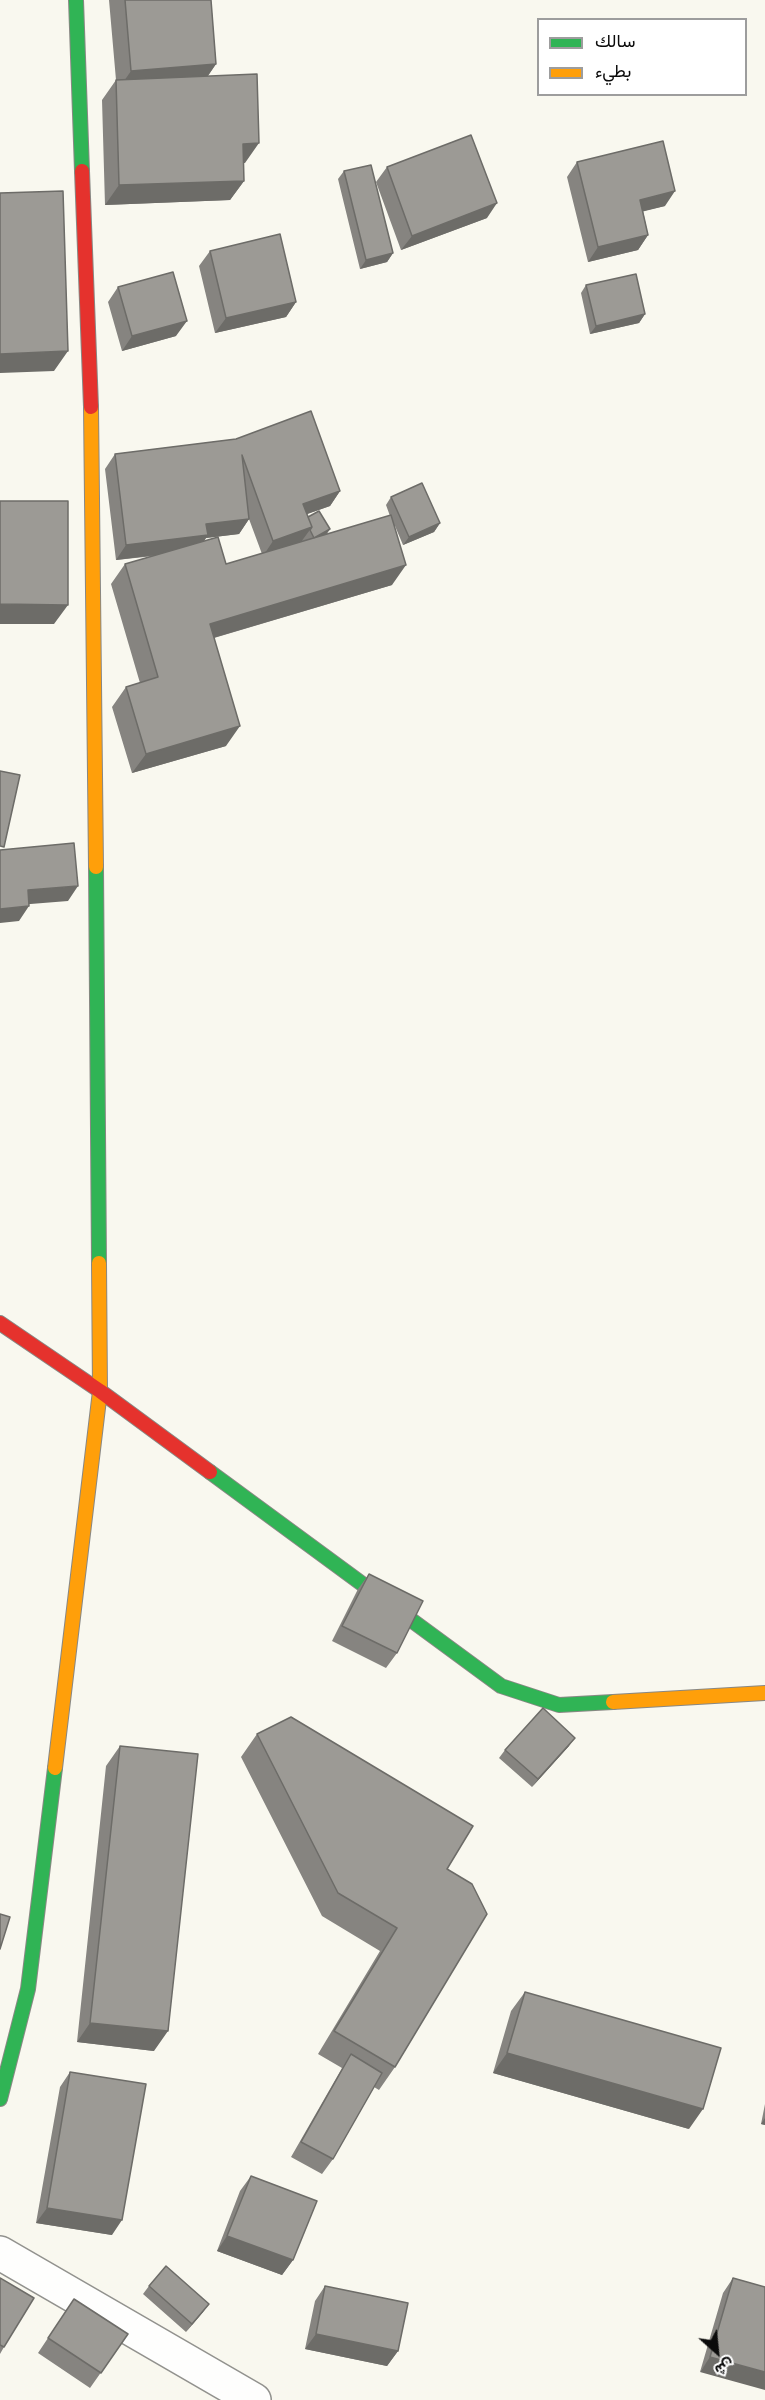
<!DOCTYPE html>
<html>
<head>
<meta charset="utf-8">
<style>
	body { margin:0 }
	#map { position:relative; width:765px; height:2400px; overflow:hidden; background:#f9f8ef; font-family:"IBM Plex Serif",Vazirmatn,serif }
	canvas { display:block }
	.legend { position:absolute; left:537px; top:18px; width:210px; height:78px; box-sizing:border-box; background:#fff; border:2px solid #9d9d9d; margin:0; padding:8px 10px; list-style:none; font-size:18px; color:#0b0b0b }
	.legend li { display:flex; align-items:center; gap:12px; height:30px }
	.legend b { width:30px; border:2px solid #9d9d9d }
	.north { position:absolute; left:687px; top:2322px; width:60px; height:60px; -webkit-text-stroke:4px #fff; paint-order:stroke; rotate:153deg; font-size:16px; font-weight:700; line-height:24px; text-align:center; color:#0b0b0b }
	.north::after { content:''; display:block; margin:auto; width:21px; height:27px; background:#0b0b0b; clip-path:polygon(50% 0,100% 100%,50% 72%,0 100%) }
</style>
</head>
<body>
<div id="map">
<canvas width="765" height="2400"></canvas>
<ul class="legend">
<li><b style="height:8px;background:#30b455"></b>سالك</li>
<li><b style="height:8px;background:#ff9f0a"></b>بطيء</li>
</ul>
<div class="north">ش</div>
</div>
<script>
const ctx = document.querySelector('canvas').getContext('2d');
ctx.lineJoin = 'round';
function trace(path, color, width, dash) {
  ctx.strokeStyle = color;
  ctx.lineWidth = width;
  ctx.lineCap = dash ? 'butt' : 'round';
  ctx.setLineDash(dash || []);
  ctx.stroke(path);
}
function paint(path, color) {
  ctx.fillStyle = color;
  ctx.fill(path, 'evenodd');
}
const street = new Path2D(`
	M0,2253L254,2400`);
const fast = new Path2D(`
	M76,0L82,171
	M96,867L99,1263
	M210,1472L501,1686L559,1705L613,1702
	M0,2099L28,1989L55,1768`);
const slow = new Path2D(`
	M91,407L96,867
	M613,1702L765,1693
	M55,1768L100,1391L99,1263`);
const jam = new Path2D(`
	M82,171L91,407
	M0,1323L100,1391L210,1472`);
trace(street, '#92928e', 36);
trace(fast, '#898884', 16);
trace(slow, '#898884', 16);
trace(jam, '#898884', 16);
trace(street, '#fefefd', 33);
trace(fast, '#30b455', 14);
trace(slow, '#ff9f0a', 14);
trace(jam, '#e5322d', 14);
paint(new Path2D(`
	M109,0H211L216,64L208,76L245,163H244V181L230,200L105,205L102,100L116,80Z
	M577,162L665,206L643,211L648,235L638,250L588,262L567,177Z
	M387,167L487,218L401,250L376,182Z
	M344,171L393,253L387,262L360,269L338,179Z
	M210,251L296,302L286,317L215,333L199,266Z
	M586,285L645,314L639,323L590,334L581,293Z
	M118,287L176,336L122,351L108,302Z
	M236,439L340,491L330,506L307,514L308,517L330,529L326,535L390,516L386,505L391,497L440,523L434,532L403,545L395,526L392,585L214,638L226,746L132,773L112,707L126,687L140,683L111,584L125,564L154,556L116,560L105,469L115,454ZM249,519L262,554L226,564L204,541L206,538L239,534Z
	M369,1574L397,1653L386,1668L332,1641L358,1589Z
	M257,1734L447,1869L395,2067L379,2090L374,2087L333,2159L322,2174L291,2157L342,2068L318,2054L380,1951L322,1916L241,1757Z
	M120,1746L154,2051L77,2042L106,1766Z
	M569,1746L532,1787L499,1758L505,1750Z
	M525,1992L689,2129L493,2073L511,2011Z
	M70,2072L112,2235L36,2223L60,2087Z
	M765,2104V2125L761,2124Z
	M251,2176L293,2260L282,2275L217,2251L240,2191Z
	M0,2278L4,2347L0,2354Z
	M733,2278L765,2287L700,2372L723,2293Z
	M149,2286L203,2312L186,2332L143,2294Z
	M325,2286L398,2351L387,2366L305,2349L315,2301Z
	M74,2299L128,2334L90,2388L38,2353Z`), '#868480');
paint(new Path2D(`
	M216,64L202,84L117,91L131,71Z
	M259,143L245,163L230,164L243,144Z
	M244,181L230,200L105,205L119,185Z
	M675,191L665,206L629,215L640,200Z
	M497,203L487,218L401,250L412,236Z
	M648,235L638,250L588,262L598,247Z
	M393,253L387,262L360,269L366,260Z
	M296,302L286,317L215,333L226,318Z
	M645,314L639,323L590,334L596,326Z
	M187,321L176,336L122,351L132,336Z
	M68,351L54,371L0,373V354Z
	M340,491L330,506L293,519L303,504Z
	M249,519L239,534L206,538L197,550L116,560L126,545L206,524Z
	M440,523L434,532L403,545L409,537Z
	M312,527L301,542L263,556L273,541Z
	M330,529L324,537L314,538Z
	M406,565L392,585L196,643L210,624Z
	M0,604L68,605L54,624H0Z
	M240,726L226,746L132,773L146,754Z
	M78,886L68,901L18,905L28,890Z
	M29,906L19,921L0,923V909Z
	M575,1738L569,1746L532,1787L538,1779Z
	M90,2023L168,2031L154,2051L77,2042Z
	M507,2053L703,2109L689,2129L493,2073Z
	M765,2118V2125L761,2124Z
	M47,2208L122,2220L112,2235L36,2223Z
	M227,2236L293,2260L282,2275L217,2251Z
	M209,2304L203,2312L186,2332L192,2324Z
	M316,2334L398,2351L387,2366L305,2349Z
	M710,2357L765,2372V2390L700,2372Z`), '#6d6c68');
const building = new Path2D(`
	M125,0H211L216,64L131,71Z
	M257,74L259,143L243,144L244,181L119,185L116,80Z
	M471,135L497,203L412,236L387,167Z
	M663,141L675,191L640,200L648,235L598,247L577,162Z
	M371,165L393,253L366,260L344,171Z
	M63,191L68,351L0,354V193Z
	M280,234L296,302L226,318L210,251Z
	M173,272L187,321L132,336L118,287Z
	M636,274L645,314L596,326L586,285Z
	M311,411L340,491L303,504L312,527L273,541L242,455L249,519L206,524L208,535L126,545L115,454L236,439Z
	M422,483L440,523L409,537L391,497Z
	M0,501H68V605L0,604Z
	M319,511L330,529L314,538L310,530L312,527L308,517Z
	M391,515L406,565L210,624L240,726L146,754L126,687L158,677L125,564L218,537L226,564Z
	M0,771L20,775L4,847L0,846Z
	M74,843L78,886L28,890L29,906L0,909V850Z
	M369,1574L423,1601L397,1653L342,1626Z
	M543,1708L575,1738L538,1779L505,1750Z
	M291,1717L473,1826L447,1869L472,1884L487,1914L395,2067L334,2031L397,1928L338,1893L257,1734Z
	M120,1746L198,1754L168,2031L90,2023Z
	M0,1914L10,1917L0,1949Z
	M525,1992L721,2048L703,2109L507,2053Z
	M351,2054L382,2073L333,2159L301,2142Z
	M70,2072L146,2084L122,2220L47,2208Z
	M251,2176L317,2201L293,2260L227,2236Z
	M166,2266L209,2304L192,2324L149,2286Z
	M0,2278L34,2298L4,2347L0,2345Z
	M733,2278L765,2287V2372L710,2357Z
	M325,2286L408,2303L398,2351L316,2334Z
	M74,2299L128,2334L101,2373L48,2338Z`);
paint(building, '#9c9a95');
trace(building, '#6d6c68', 1.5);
</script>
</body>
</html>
